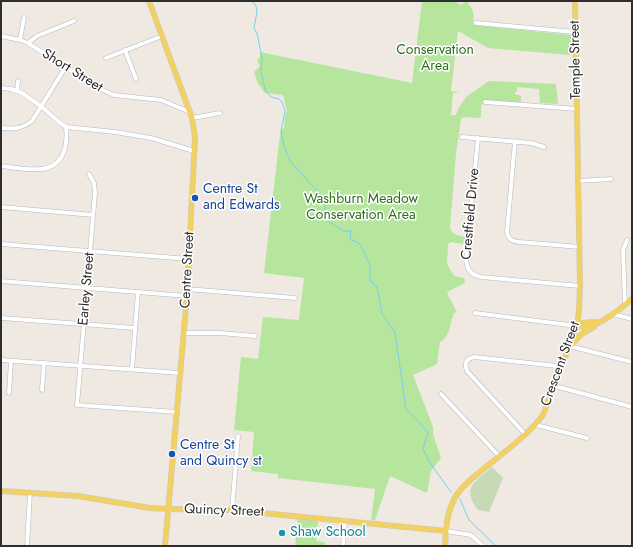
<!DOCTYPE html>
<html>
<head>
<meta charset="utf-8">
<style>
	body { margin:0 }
	#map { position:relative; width:633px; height:547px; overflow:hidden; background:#efe9e1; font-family:Jost,sans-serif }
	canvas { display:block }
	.frame { position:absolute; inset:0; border:2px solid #2e2e2e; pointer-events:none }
</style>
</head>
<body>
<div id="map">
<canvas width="633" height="547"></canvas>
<div class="frame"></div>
</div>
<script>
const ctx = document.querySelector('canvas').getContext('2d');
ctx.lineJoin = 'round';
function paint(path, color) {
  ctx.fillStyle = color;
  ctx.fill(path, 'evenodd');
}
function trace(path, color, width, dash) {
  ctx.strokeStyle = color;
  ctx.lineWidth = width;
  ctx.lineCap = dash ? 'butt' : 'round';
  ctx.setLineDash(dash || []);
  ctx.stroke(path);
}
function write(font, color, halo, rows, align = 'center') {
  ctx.font = font + ' Jost,sans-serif';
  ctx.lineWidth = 3;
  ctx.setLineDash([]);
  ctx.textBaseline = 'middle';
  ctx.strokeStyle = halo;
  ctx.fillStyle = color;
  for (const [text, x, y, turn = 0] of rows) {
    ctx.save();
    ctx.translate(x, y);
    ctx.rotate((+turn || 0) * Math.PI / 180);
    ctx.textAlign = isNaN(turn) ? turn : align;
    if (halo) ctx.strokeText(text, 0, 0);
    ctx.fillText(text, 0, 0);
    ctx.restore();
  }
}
paint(new Path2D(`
	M422,1H454L461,5L466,1H469L468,3C474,12 474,12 473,22L474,25L571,35L570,55L488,48L458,31L451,91L460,93H453L451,115H456L458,109L466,97L489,81L556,84L558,104L540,103L539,89L517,87V92H515V94L521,96V102H504L485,100L481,106V117L479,118L464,117L461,119L456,153L450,227C452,235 457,235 465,237L463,244L451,242L448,244L447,264L454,276L464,278L465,283L447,292L448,295L457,312L454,313C450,322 450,338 440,342L437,364L413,375L433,427V434L441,458L431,471L427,493L390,476L375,520H371L375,489L278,478V474L251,471L254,432L234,430L241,357L258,359L263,317L299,320L304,278L264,273L280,134L281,130L284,128L285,115L287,111L283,95L265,93L258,84L254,72L260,66L257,60L260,57V52L412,83Z
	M298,518L318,520L316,541L325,542V546H295Z`), '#b6e59e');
paint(new Path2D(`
	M492,467L503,478L489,512L478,510C461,487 475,482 492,467Z`), '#c8d9b8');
trace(new Path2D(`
	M252,1L256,6L257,12L254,28L257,33L262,58L261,71L265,90L271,97L279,99L282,102L285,111L281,131L284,147L290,161L327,202L324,210L329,222L344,231H351L350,239L360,244L370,265V280L377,287L382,314L395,332L406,409L428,432L423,449L430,463L451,492
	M460,499L469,520L496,546`), '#75cff0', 1);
const minor = new Path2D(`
	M476,23L575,32
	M1,36L20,40L28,43L98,88L114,95L161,100L190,112
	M20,40L24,18
	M28,43L37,36L74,21
	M125,50L136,79
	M106,58L162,36
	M1,88L11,89L22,93L42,107L59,122L66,127L115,132L151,138L194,151
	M17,91L18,81
	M485,102L577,109
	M192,118L220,113
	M1,128C15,129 21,129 32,121L65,68
	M462,137L531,143L544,147
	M478,138L466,259C467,270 471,275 481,277L580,286
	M515,141L507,232C508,239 512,241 519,242L580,247
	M1,166C23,168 55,178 64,151C67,143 67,136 66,127
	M89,174L94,183L95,193L77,405L177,412
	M578,181L611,179
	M1,207L93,215
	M1,244L189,259
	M1,281L187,296
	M187,289L295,298
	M625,305L623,250L627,240
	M475,313L577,326
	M613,314L632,319
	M1,318L135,328
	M184,333H220L255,336
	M569,346L632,362
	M1,360L180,373
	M132,369L138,292
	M555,386L632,407
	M42,390L44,363
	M9,393L11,361
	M441,394L499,456
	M536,425L587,438
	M525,434L467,371C464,363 466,359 474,357L557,366L561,368
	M232,510L238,436
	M446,531L471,535L483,546
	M27,546L30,493
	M343,546L345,520`);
const major = new Path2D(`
	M149,1L192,118L195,137L187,296L165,546
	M577,325L581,323L595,322
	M577,326C597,330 617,311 632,299
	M571,345L583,333L594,327
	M1,491L78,496L150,508L168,509L232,510L446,531
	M445,546C446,532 446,517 452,504C456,492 466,484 475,476C497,457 526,438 543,415L577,326L579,310L580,286L575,1`);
trace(minor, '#b4b7c1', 5);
trace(major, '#c9c9c9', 6);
trace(minor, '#fff', 4);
trace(major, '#f2d163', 5);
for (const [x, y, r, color] of [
	[195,198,4,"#1a4fb4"],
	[172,454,4,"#1a4fb4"],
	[282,533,4,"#0f9aa8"]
]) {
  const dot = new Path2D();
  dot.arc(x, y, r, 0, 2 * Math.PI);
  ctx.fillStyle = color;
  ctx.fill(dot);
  trace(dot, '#fff', 1.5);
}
write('14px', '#2c6e1b', '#fff', [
	["Conservation",435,51],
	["Area",435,67],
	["Washburn Meadow",361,200],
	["Conservation Area",361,216]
]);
write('14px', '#2e2e2e', '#fff', [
	["Temple Street",576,60,-91],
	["Short Street",72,71,32],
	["Crestfield Drive",471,214,-85],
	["Centre Street",188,270,-87],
	["Earley Street",87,289,-85],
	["Crescent Street",561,364,-70],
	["Quincy Street",224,511,2]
]);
write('14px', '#164399', '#fff', [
	["Centre St",203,190],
	["and Edwards",203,206],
	["Centre St",180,446],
	["and Quincy st",180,462]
], 'left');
write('14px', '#0d838f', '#fff', [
	["Shaw School",290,533]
], 'left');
</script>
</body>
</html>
